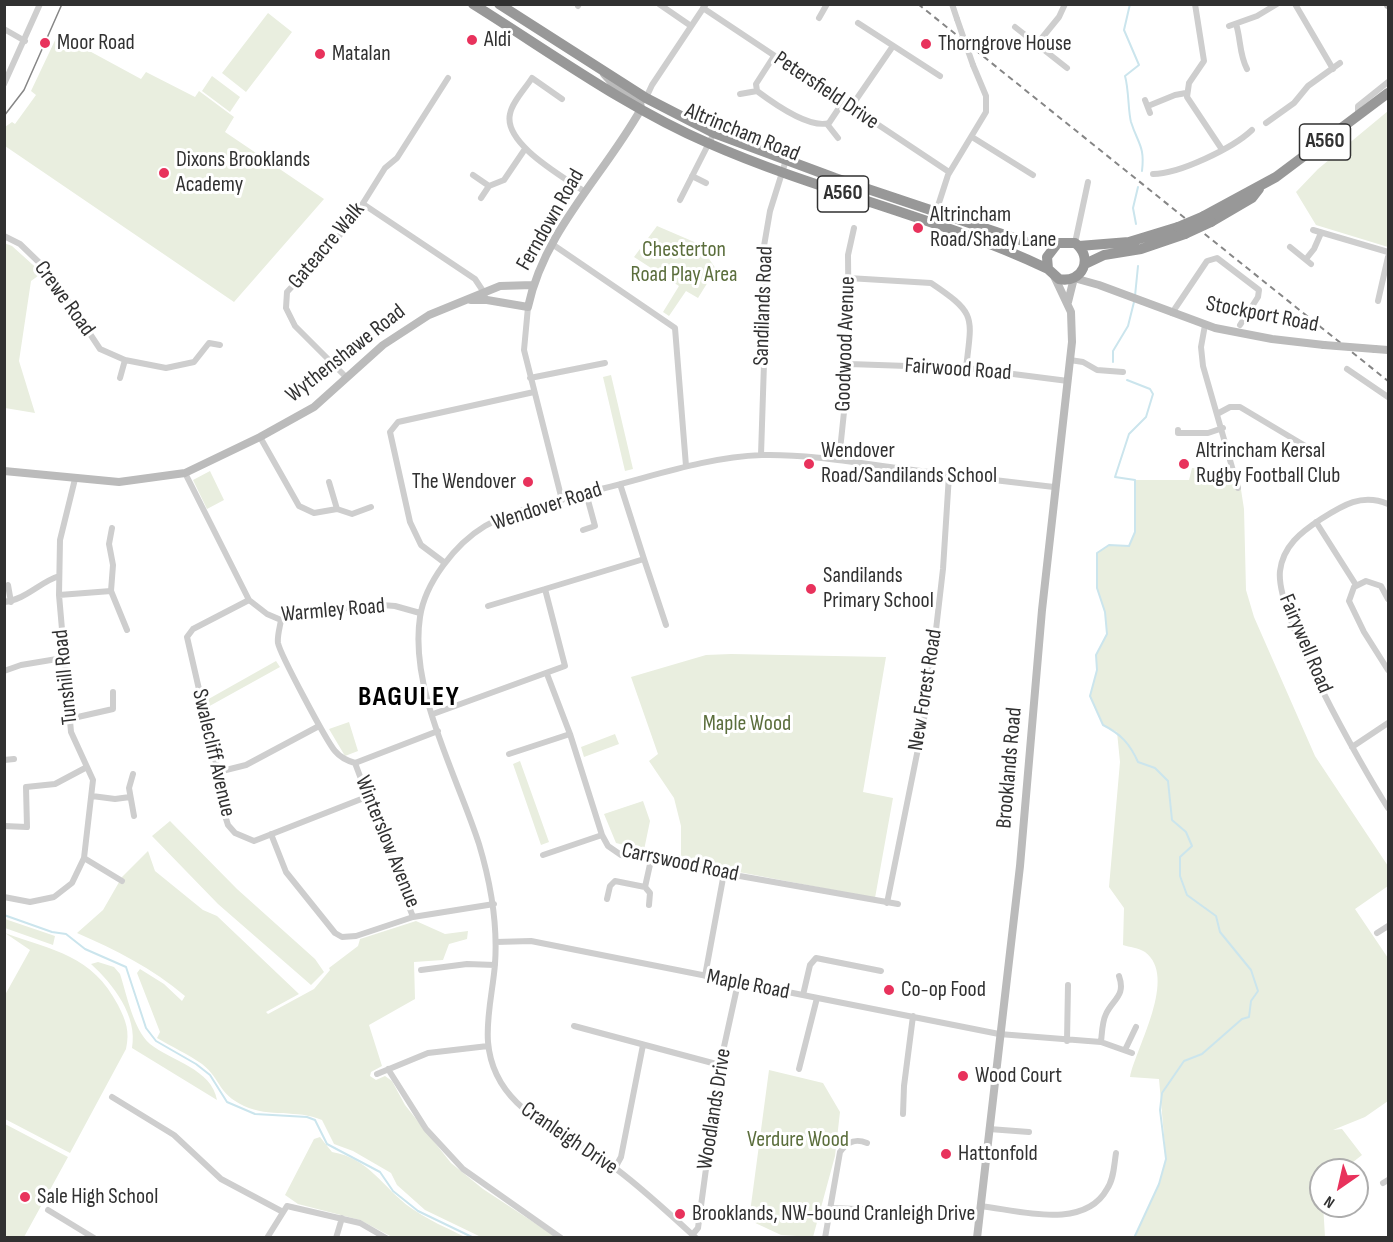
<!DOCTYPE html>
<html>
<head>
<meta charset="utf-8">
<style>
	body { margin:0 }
	#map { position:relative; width:1393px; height:1242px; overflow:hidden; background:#fff; font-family:"Sofia Sans Condensed",sans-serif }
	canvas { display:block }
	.frame { position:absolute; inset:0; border:6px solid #313131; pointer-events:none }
	.north { position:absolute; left:1309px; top:1158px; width:60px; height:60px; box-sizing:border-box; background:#fff; border:2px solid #adadad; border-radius:50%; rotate:214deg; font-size:16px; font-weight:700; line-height:24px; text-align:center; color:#313131 }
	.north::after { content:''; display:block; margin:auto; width:21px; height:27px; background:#e8325c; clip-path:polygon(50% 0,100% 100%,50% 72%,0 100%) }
</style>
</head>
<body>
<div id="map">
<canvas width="1393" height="1242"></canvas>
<div class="frame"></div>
<div class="north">N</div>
</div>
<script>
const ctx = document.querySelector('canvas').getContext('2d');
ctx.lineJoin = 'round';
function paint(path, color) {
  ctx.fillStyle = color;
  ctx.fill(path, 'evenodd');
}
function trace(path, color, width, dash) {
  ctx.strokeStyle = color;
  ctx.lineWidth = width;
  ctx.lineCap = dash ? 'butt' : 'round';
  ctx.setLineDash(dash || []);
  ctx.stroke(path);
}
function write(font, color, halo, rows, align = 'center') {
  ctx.font = font + ' "Sofia Sans Condensed",sans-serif';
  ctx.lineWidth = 6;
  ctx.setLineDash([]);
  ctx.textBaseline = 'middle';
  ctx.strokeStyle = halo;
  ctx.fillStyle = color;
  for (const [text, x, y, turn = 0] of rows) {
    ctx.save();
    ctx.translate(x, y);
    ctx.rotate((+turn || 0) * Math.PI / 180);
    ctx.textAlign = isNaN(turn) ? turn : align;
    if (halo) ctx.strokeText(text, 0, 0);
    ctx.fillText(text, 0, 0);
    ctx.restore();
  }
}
paint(new Path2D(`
	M268,13L292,32L246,92L222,73Z
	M58,34L141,79L146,72L195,97L199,91L234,117L225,132L324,199L234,302L5,146V127L12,122L15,124L36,95L31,91Z
	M212,76L240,97L230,112L202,91Z
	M1388,111V247L1316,225L1296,192L1318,169Z
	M657,226L699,244L716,269L698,298L686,291L669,316L663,312L679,286L634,257Z
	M4,243L12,246L42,273L31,281L19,361L35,413L5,408Z
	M611,375L633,469L625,471L603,377Z
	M1192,468L1227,471L1229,479L1240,483L1244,509L1246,590L1254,617L1315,756L1388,866V886L1355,909L1388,958V1101L1365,1117L1333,1130L1342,1129L1362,1155L1343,1170H1321L1325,1237H1134L1159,1184L1166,1159L1159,1079L1130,1077C1137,1045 1178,977 1145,952C1139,948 1129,947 1123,945L1124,908L1109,887L1120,762L1117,732L1103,725L1090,696L1097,670L1096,655L1107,634L1105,612L1097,588V553L1109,545L1129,546L1135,532V480H1189Z
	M210,471L224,500L207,509L193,480Z
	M731,654L886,657L863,792L893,798L875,898L702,865L701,860L681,859V826L674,798L649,761L658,754L631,677L706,655Z
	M276,661L280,667L206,708L205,701Z
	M349,722L358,751L345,756L329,729Z
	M615,734L619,744L584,757L581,747Z
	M520,761L549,842L541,845L513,764Z
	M643,801L650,821L644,850L616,843L604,814Z
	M170,821L237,889L315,959L324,972L311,985L218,904L152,836Z
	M148,851L155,871L203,910L217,916L299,994L266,1012L268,1014L314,989L330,970L329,968L358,946L360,939L416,921L445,934L468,931L467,939L449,944L443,960L414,962L415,999L369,1025L382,1066L371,1072L370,1076L376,1080L385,1076L392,1081L405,1105L451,1163L483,1189L556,1237H481L425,1210L397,1185L391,1173L353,1151L334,1144L322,1120C297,1109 270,1118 244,1106C217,1093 222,1080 202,1064C188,1054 172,1047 157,1038L160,1032L137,973L140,969L164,984L182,1001L185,996C152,968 116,950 77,933L103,910L122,877Z
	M5,919L55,936L53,945L5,928Z
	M5,933C54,951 92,955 118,1005C126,1021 130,1031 126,1049L70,1153L5,1119V995L30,950Z
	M98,962L114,967L120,974C127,995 133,1029 150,1044C171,1061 212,1069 217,1100L132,1048C138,1016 113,984 91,964Z
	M769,1070L823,1083L840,1112L835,1156L813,1237L781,1235L749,1220Z
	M5,1124L68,1157L24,1237H5Z
	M320,1137L332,1152C369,1158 383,1188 411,1208C428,1220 447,1228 465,1237H392L360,1220L298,1204L285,1195L314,1139Z`), '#e9eedf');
trace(new Path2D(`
	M1130,4L1124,30L1139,65L1125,76C1129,90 1128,111 1131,122C1138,144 1145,146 1142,171
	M1136,224L1133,208L1138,187
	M1135,296L1138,266
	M1113,362V351L1128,326L1134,302
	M1127,380L1150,389L1153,394L1146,417L1129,434L1115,477L1135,480V532L1129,546L1109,545L1097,553V588L1105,612L1107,634L1096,655L1097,670L1090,696L1103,725C1121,734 1130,744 1138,762L1155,768L1168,781L1172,820L1186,832L1192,846L1180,857V876L1187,895L1216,916L1220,932L1251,970L1258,991L1251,1001L1249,1017L1242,1019L1202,1054L1184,1061L1162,1093L1160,1110L1166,1159L1159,1184L1134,1238
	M4,915L52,932L66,934L85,949L126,967L146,1028L156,1041L196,1064L210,1075L227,1102L255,1114L307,1117L315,1120L327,1144L380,1172L393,1191L418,1211L474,1238`), '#cbe5ed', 2);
trace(new Path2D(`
	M659,4L691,26
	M952,4L957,19
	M1195,4L1204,61L1189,83L1187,97L1221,148
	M1295,4L1333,69
	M578,6L579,4
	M703,8L949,172
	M819,18L827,4
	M858,23L940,76
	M1236,24C1241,39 1239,54 1247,69
	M1229,26L1257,16L1277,4
	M1015,27L1067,68
	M4,29L25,41
	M1037,44L1059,17L1065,4
	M774,56L756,84L757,91C773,103 809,129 829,123L843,102
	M4,84L40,4
	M740,94L757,91
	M562,99L532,78C525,89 512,102 510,114C503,144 564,177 585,192
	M645,100L652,85L706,4
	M1145,100L1150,113
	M1148,106L1175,95L1186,93
	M851,107L893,46
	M1358,116V106L1388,82
	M1266,123L1294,103L1308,86L1340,63
	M827,124L838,138
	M972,137L1033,175
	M1153,174C1179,174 1233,148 1252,130
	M473,175L489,186
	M692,176L706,183
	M481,198L489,186L504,180L525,149
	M680,200L714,133
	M363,204L475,279L485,294
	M935,215L948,175L986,112V96L973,65
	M1313,230L1388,252
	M4,236L20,244L49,272L100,349L125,360L166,368L194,362L209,343L220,345
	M1075,243L1088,182
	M552,244L675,328L686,466
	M1290,247L1311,264
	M1306,259L1314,249L1321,233
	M848,278L931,283C977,314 972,316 966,368
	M1378,301L1388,257
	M528,307L524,350L562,500
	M1172,313L1207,261L1217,258L1259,290L1258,297L1240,325
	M1205,325L1201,347L1203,366L1238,488
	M1070,360L1083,362L1097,370L1123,372
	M849,364L966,368L1068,381
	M1347,369L1388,397
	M120,378L125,360
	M347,378L295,326L286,308L287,292L350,224L385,168L397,158L448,78
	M530,378L605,363
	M1217,414L1230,407H1240L1307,447L1304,452
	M1178,430V433H1208L1223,428
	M260,437L299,506L314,513L337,509
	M761,455L766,302L764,246L770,211L786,160
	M839,460L849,364L848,255L854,228
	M185,473L249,600L267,614L281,620L368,604L395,606L420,613
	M329,482L337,509L352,514L371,507
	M1388,504C1362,493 1343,505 1321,519C1301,532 1283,546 1280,571C1275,615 1362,767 1388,808
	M1316,522L1356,585
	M112,528L109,544L113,565L111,591L127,630
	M583,530L595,526L586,493
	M644,559L666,625
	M445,563L421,545L410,522L390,432L398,422L534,392
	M8,585L11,602
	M59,595L111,591
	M1388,599L1381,586L1366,581L1354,587L1349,601L1364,632L1388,670
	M249,600L193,629L187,637L218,772L222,806L228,825L235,833L254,841L369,796
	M4,602C25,600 40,582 59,576
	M488,606L545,589
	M281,620C280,627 277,636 278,643C280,654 327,742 335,751C340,757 348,761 355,763L438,731
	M4,671L21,665L63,658
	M547,674L570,734L602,835L608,846L621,855L898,904
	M433,714L565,666L545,589L644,559L620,484
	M69,719L113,709V692
	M1352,747L1388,723
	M509,754L570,734
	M4,760L14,759
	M355,763L413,917
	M218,772L246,765L319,726
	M133,774L129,788L134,816
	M92,796L115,799L130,797
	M4,826L27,827L26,787L55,784L87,767
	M271,834L286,872L335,933L342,937L356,936L413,917L494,904
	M543,855L602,835
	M84,858L122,881
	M4,897L30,902L54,897L72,883L84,858L93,780L71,732L59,595L60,540L75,479
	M607,899L610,886L615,881L645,887
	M887,903L928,699L943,569L949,475
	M649,905L650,893L645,887L651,860
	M1377,933L1388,926
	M496,942L531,941L999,1034L1101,1042L1132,1053
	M421,970L467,964L495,965
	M705,976L724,873
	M803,995L810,965L816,958L881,971
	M574,1026L720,1065
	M1067,1041L1068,985
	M1101,1042C1102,1033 1102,1022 1106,1014C1113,999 1126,996 1119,976
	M1125,1050L1136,1027
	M388,1069L426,1129L463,1169L561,1238
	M799,1069L817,998
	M377,1074L428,1053L488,1046
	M112,1097L174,1135L221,1179L283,1212
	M903,1114L904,1086L913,1016
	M989,1129L1029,1132
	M615,1168L621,1157L643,1045
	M1383,1183L1388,1180
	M980,1206C1018,1210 1084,1231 1107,1189C1114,1179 1114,1165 1116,1153
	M831,1208L882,1210
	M48,1210L94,1238
	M693,1234L698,1228L720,1065L738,983
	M267,1238L287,1206L360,1223L386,1238
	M336,1238L342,1218
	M696,1238C670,1214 643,1189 615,1168C567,1131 494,1114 488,1042C486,1016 493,990 495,964C498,922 491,884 479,844C457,775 409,690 420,617C425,583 455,544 485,526C516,508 565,499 601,489C654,476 707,457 762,455C807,454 853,462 897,468C950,475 1002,481 1054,487
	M825,1238L840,1152C847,1142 855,1138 867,1143`), '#cecece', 6);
trace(new Path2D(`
	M1388,4V5
	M471,300H487L528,307C544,231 604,175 641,109L640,101L613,84L604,74
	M1068,302L1074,278L1099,285L1215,328L1272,339L1324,345
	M1375,349L1388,350
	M4,471L119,482L185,473L260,437L314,407L383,345L429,315L500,286L533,285
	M977,1238L1020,866L1042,610L1072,342L1071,312L1054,276`), '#bbb', 8);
trace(new Path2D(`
	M473,4C550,52 625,107 708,143C819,192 939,217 1048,269
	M499,4L646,98L714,133L835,178L1029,243H1075C1094,257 1083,284 1059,279L1048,269L1047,257L1057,244
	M1204,216L1276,177L1388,93
	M1211,222L1252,198L1259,189
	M1079,246L1129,242L1178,227
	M1085,264L1104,255L1141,249L1185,234`), '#989898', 10);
trace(new Path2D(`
	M4,116L24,90L62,4`), '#868686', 1.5);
trace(new Path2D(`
	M918,4L1388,381`), '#868686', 2, [6, 4.5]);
trace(new Path2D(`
	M957,19L973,65`), '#cecece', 6);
trace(new Path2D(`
	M1324,345L1375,349`), '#bbb', 8);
trace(new Path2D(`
	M1178,227L1204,216
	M1185,234L1211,222`), '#989898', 10);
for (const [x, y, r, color] of [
	[472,40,6,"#e8325c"],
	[45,43,6,"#e8325c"],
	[926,44,6,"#e8325c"],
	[320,54,6,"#e8325c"],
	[164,173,6,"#e8325c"],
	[918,228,6,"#e8325c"],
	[809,464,6,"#e8325c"],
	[1184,464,6,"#e8325c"],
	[528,482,6,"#e8325c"],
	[811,589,6,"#e8325c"],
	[889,990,6,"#e8325c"],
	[963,1076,6,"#e8325c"],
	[946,1154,6,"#e8325c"],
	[25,1197,6,"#e8325c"],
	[680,1214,6,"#e8325c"]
]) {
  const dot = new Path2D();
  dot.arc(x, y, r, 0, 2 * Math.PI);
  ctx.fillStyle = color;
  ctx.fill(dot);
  trace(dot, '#fff', 2);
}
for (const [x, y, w] of [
	[1325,142,51],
	[843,194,51]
]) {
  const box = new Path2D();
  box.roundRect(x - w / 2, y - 18, w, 36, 4.5);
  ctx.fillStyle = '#fff';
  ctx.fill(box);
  trace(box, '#313131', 1.5);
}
write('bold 21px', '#313131', null, [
	["A560",1325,142],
	["A560",843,194]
]);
write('22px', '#313131', '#fff', [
	["Aldi",484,40],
	["Moor Road",57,43],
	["Thorngrove House",938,44],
	["Matalan",332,54],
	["Dixons Brooklands",176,160],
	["Academy",176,185],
	["Altrincham",930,215],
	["Road/Shady Lane",930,240],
	["Wendover",821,451],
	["Road/Sandilands School",821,476],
	["Altrincham Kersal",1196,451],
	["Rugby Football Club",1196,476],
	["The Wendover",516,482,"right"],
	["Sandilands",823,576],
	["Primary School",823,601],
	["Co-op Food",901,990],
	["Wood Court",975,1076],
	["Hattonfold",958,1154],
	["Sale High School",37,1197],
	["Brooklands, NW-bound Cranleigh Drive",692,1214]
], 'left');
write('22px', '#313131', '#fff', [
	["Petersfield Drive",826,91,34],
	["Altrincham Road",742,133,22],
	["Ferndown Road",551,220,-60],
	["Gateacre Walk",327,246,-50],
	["Crewe Road",64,299,54],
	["Sandilands Road",764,306,-88],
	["Stockport Road",1262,315,11],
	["Goodwood Avenue",846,344,-88],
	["Wythenshawe Road",346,354,-38],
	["Fairwood Road",958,370,4],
	["Wendover Road",547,507,-18],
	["Warmley Road",333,611,-5],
	["Fairywell Road",1305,644,67],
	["Tunshill Road",66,677,-96],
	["New Forest Road",926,690,-81],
	["Swalecliff Avenue",213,753,77],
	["Brooklands Road",1010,768,-85],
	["Winterslow Avenue",387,842,68],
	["Carrswood Road",680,863,12],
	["Maple Road",748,985,11],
	["Woodlands Drive",715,1109,-81],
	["Cranleigh Drive",569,1139,34]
]);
write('22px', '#5b6e3c', '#fff', [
	["Chesterton",684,250],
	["Road Play Area",684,275],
	["Maple Wood",747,724],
	["Verdure Wood",798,1140]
]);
ctx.letterSpacing = '1.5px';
write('bold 28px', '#000', '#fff', [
	["BAGULEY",409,698]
]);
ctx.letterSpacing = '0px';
</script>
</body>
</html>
